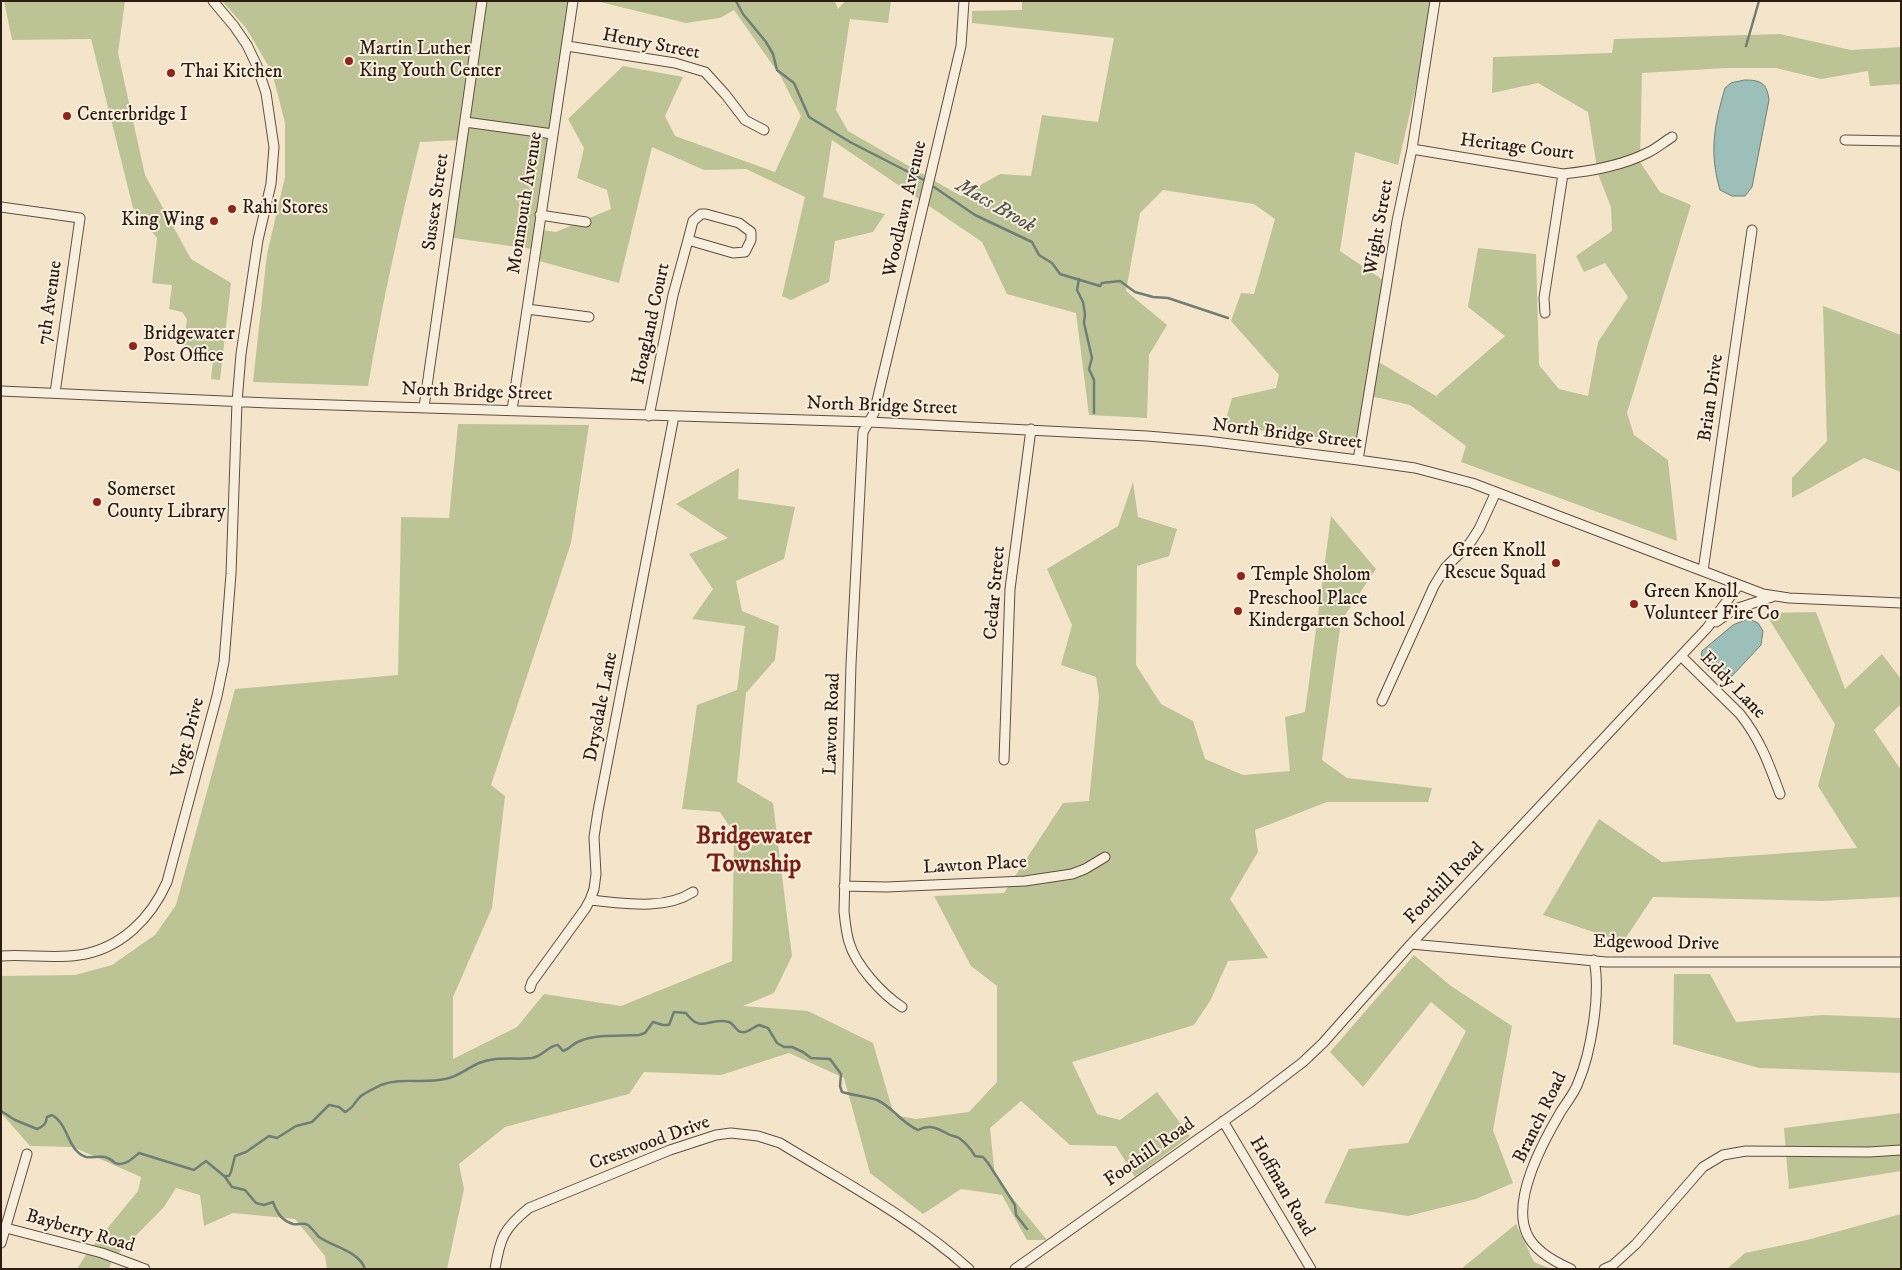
<!DOCTYPE html>
<html>
<head>
<meta charset="utf-8">
<style>
	body { margin:0 }
	#map { position:relative; width:1902px; height:1270px; overflow:hidden; background:#f4e5ca; font-family:"IM FELL DW Pica",serif }
	canvas { display:block }
	.frame { position:absolute; inset:0; border:2px solid #2c1c13; pointer-events:none }
</style>
</head>
<body>
<div id="map">
<canvas width="1902" height="1270"></canvas>
<div class="frame"></div>
</div>
<script>
const ctx = document.querySelector('canvas').getContext('2d');
ctx.lineJoin = 'round';
function paint(path, color) {
  ctx.fillStyle = color;
  ctx.fill(path, 'evenodd');
}
function trace(path, color, width, dash) {
  ctx.strokeStyle = color;
  ctx.lineWidth = width;
  ctx.lineCap = dash ? 'butt' : 'round';
  ctx.setLineDash(dash || []);
  ctx.stroke(path);
}
function write(font, color, halo, rows, align = 'center') {
  ctx.font = font + ' "IM FELL DW Pica",serif';
  ctx.lineWidth = 4;
  ctx.setLineDash([]);
  ctx.textBaseline = 'middle';
  ctx.strokeStyle = halo;
  ctx.fillStyle = color;
  for (const [text, x, y, turn = 0] of rows) {
    ctx.save();
    ctx.translate(x, y);
    ctx.rotate((+turn || 0) * Math.PI / 180);
    ctx.textAlign = isNaN(turn) ? turn : align;
    if (halo) ctx.strokeText(text, 0, 0);
    ctx.fillText(text, 0, 0);
    ctx.restore();
  }
}
paint(new Path2D(`
	M4,1H125L118,53L145,175L191,259L231,283L220,380L211,379L214,353L183,347L187,319L182,312L169,309L172,285L152,283L157,238L133,208L91,39L12,40Z
	M222,1L570,2L536,229L556,232L611,209L607,190L577,178L584,148L568,119L623,66L683,77L665,116L675,136L775,172L801,116L781,77L734,10L720,18L686,23L596,1H835L838,9L845,1H891L888,23L850,19L836,110L848,131L961,196L1000,174L1031,176L1042,115L1098,122L1114,38L972,23V11L1022,10V1H1421L1434,3L1432,16L1398,165L1355,152L1340,251L1386,282L1372,358L1436,396L1505,336L1468,307L1478,248L1536,254L1539,365L1559,389L1588,396L1598,342L1628,297L1605,263L1584,272L1576,256L1612,231L1611,207L1598,174L1588,112L1538,83L1492,93L1493,57L1612,53L1614,39L1780,34L1851,50L1901,47V84L1870,86L1868,71L1821,79L1776,68H1726L1642,73L1640,162L1660,192L1691,205L1627,413L1634,435L1668,460L1677,541L1461,462L1466,446L1410,405L1366,395L1359,442L1224,426L1232,398L1276,388L1279,375L1231,321L1241,293L1254,294L1275,219L1254,204L1163,190L1140,213L1126,291L1167,325L1149,355L1147,418L1089,415L1076,313L1007,294L982,242L832,140L823,197L885,214L873,232L835,241L829,282L791,300L782,296L805,197L746,169L704,170L652,147L619,283L532,259V249L447,237L461,140L420,142C400,223 382,304 368,386L253,382L267,254L285,177V123L272,72L246,28Z
	M1823,306L1901,335V472L1864,458L1792,498V478L1827,441Z
	M458,424L589,425L571,543L491,785L505,796L492,908L453,997V1059L517,1027L544,994L621,1006L732,961L734,833L720,812L682,809L697,705L737,690L745,626L692,619L713,589L689,554L728,538L676,504L739,468L738,499L795,507L784,559L736,581L742,611L779,626L775,660L746,693L737,782L773,803L792,956L774,993L743,1006L808,1011L873,1043L894,1115L916,1119L969,1112L997,1082V986L971,966L934,896L1004,893L1063,803L1089,801L1099,697L1096,677L1061,665L1072,625L1047,569L1118,526L1133,482L1138,517L1177,529L1169,556L1137,566L1136,665L1161,704L1193,721L1205,759L1243,775L1290,771L1285,717L1305,712L1331,516L1376,569L1341,621L1322,760L1347,778L1432,788L1428,802H1327L1255,830L1258,852L1230,899L1268,958L1228,961L1210,1001L1194,1025L1072,1062L1097,1114L1120,1120L1157,1092L1190,1136L1135,1177L1116,1146L1070,1145L1021,1101L990,1128L995,1177L1047,1240H1027L1002,1195L961,1189L923,1214L870,1173L844,1078L789,1053L721,1075L644,1072L629,1094L505,1127L459,1164L464,1189L447,1269H327L325,1256L295,1219L233,1213L204,1226L200,1195L176,1188L164,1207L112,1260L109,1269H77L87,1253L138,1191L141,1177L73,1147L30,1146L1,1113V976L75,975L112,965L155,935L176,905L235,689L398,675L401,517L449,518Z
	M1816,612L1845,689L1882,654L1901,679V704L1874,730L1901,770V897L1822,901L1653,897L1623,942L1543,915L1599,819L1662,862L1857,848L1818,786L1835,724L1765,613Z
	M1414,955L1451,986L1512,1026L1493,1130L1513,1183L1476,1199L1408,1216L1324,1203L1349,1149L1408,1143L1466,1031L1431,1002L1363,1087L1330,1052Z
	M1674,974H1710L1736,1022L1823,1015L1901,1018V1073L1759,1068L1673,1044Z
	M1901,1113V1171L1789,1189L1784,1128Z
	M1901,1214V1269H1727L1745,1253L1807,1240Z
	M1516,1224L1534,1262L1551,1269H1461Z`), '#bcc496');
const water = new Path2D(`
	M1745,80C1761,80 1767,83 1769,100L1752,187L1745,196H1732L1720,190C1709,152 1714,126 1725,88L1731,83Z
	M1749,619L1758,623L1763,631L1761,645L1732,676C1718,681 1698,667 1702,651L1733,625Z`);
paint(water, '#9cbfb9');
trace(water, '#6f7e77', 1);
trace(new Path2D(`
	M736,1L743,14L766,42L773,54L777,70L794,83L809,117L850,142L924,180
	M1746,46L1759,1
	M934,187L975,215L1032,242L1039,255L1052,263L1060,274L1100,286L1102,283L1120,281L1135,292L1153,297L1168,298L1228,318
	M1079,279L1077,290L1083,302L1085,314L1084,323L1092,358L1089,369L1094,380V413
	M1,1111L15,1120L37,1129C44,1126 46,1124 47,1117L52,1115C69,1124 67,1151 86,1157C92,1158 98,1156 105,1157C109,1158 112,1160 115,1163C124,1167 133,1158 139,1153L194,1170L206,1161L224,1176H229L231,1172L235,1156L246,1152L269,1136L277,1138L296,1126L312,1122L329,1105L339,1107L345,1112C354,1108 354,1102 361,1096C366,1092 375,1088 381,1085C401,1077 423,1084 445,1079C458,1077 467,1068 479,1063C496,1056 514,1060 532,1058C543,1056 549,1045 558,1045L563,1051C570,1049 573,1043 580,1041C597,1034 620,1036 639,1035L645,1033L653,1022L663,1025H669L674,1012L686,1013C702,1035 709,1016 729,1022C735,1024 736,1034 745,1032C749,1031 754,1027 759,1025L768,1028L777,1043L784,1047H792L803,1052L811,1058L830,1059L841,1074L840,1086L842,1092C852,1095 869,1097 877,1100C893,1107 901,1123 918,1130C930,1124 937,1128 948,1134C951,1136 956,1136 959,1138C966,1143 971,1149 975,1156L983,1157L988,1163L1015,1205L1016,1215L1027,1229
	M225,1177L232,1187L245,1190L256,1203L264,1205L273,1202C276,1211 282,1221 293,1224C298,1225 303,1222 308,1225C312,1228 315,1233 319,1237C333,1247 359,1251 365,1269`), '#6f7e77', 2.5);
const minor = new Path2D(`
	M567,46L675,63L705,72L725,94L745,120L764,130
	M465,122L553,134
	M1845,140L1901,141
	M1412,149L1563,174C1592,171 1622,166 1649,152C1657,148 1664,142 1672,137
	M1,207L80,218L55,393
	M701,214H706L739,223L751,232V240L745,252L733,253L688,240L693,221Z
	M540,215L586,222
	M527,309L589,317
	M1545,313L1544,298L1563,174
	M1,391L269,403L869,422L1147,436L1207,441L1358,460L1415,468L1472,483L1763,594L1789,598L1901,603
	M424,407L482,1
	M512,410L573,1
	M649,416L673,295L688,240
	M1358,460L1397,221L1412,149L1435,1
	M1703,571L1752,230
	M1716,622L1735,609L1772,597
	M1681,656L1740,714C1760,739 1769,764 1780,794
	M1382,701L1434,586L1445,568L1470,543L1479,529L1496,492
	M1004,760L1010,589L1031,429
	M844,886L886,887L1025,881L1072,874L1085,869L1105,857
	M590,900C623,903 664,911 693,892
	M1411,944L1606,962H1901
	M1,956C27,954 53,959 79,955C121,949 151,918 167,882L217,696L224,662L231,574L237,402L241,354L258,240L271,184L274,147L266,93L257,66L247,45L234,26L213,1
	M530,988L532,982L585,909L590,900L594,889L596,874L594,837L598,811L674,416
	M902,1007C882,994 856,966 849,942C846,932 845,921 844,911L851,664L863,432L874,413L961,46L964,1
	M1223,1121L1311,1269
	M6,1228L102,1253L145,1269
	M1,1243L27,1154
	M495,1269C500,1238 504,1228 529,1208L670,1150L716,1135L731,1133L758,1136L780,1143C844,1182 912,1218 969,1269
	M1015,1269L1252,1101L1303,1062L1323,1043L1411,944L1707,628L1738,586
	M1571,1269C1555,1262 1534,1250 1527,1234C1511,1200 1543,1142 1560,1113C1566,1103 1574,1094 1578,1083C1591,1053 1601,993 1594,960
	M1604,1269L1613,1265L1636,1244L1703,1167L1723,1155L1746,1151L1869,1152L1901,1150`);
trace(minor, '#5e4e41', 11);
trace(minor, '#f8eedd', 9);
for (const [x, y, r, color] of [
	[349,61,5,"#8f2418"],
	[171,73,5,"#8f2418"],
	[67,116,5,"#8f2418"],
	[232,209,5,"#8f2418"],
	[214,221,5,"#8f2418"],
	[133,346,5,"#8f2418"],
	[97,502,5,"#8f2418"],
	[1556,563,5,"#8f2418"],
	[1241,576,5,"#8f2418"],
	[1634,604,5,"#8f2418"],
	[1238,611,5,"#8f2418"]
]) {
  const dot = new Path2D();
  dot.arc(x, y, r, 0, 2 * Math.PI);
  ctx.fillStyle = color;
  ctx.fill(dot);
  trace(dot, '#f8eedd', 2);
}
write('19px', '#2c1c13', '#f8eedd', [
	["Henry Street",651,45,11],
	["Heritage Court",1517,148,7],
	["Sussex Street",437,202,-82],
	["Monmouth Avenue",526,203,-81],
	["Woodlawn Avenue",906,209,-77],
	["Wight Street",1380,227,-80],
	["7th Avenue",51,303,-82],
	["Hoagland Court",652,324,-78],
	["North Bridge Street",477,393,2],
	["Brian Drive",1712,398,-82],
	["North Bridge Street",882,407,2],
	["North Bridge Street",1287,435,7],
	["Cedar Street",996,593,-85],
	["Eddy Lane",1732,686,46],
	["Drysdale Lane",602,707,-79],
	["Lawton Road",833,724,-88],
	["Vogt Drive",189,738,-75],
	["Lawton Place",975,866,-3],
	["Foothill Road",1445,884,-46],
	["Edgewood Drive",1656,944,1],
	["Branch Road",1541,1118,-64],
	["Crestwood Drive",650,1144,-20],
	["Foothill Road",1150,1153,-35],
	["Hoffman Road",1281,1187,60],
	["Bayberry Road",80,1232,16]
]);
write('19px', '#2c1c13', '#f8eedd', [
	["Martin Luther",359,50],
	["King Youth Center",359,72],
	["Thai Kitchen",181,73],
	["Centerbridge I",77,116],
	["Rahi Stores",242,209],
	["King Wing",204,221,"right"],
	["Bridgewater",143,335],
	["Post Office",143,357],
	["Somerset",107,491],
	["County Library",107,513],
	["Green Knoll",1546,552,"right"],
	["Rescue Squad",1546,574,"right"],
	["Temple Sholom",1251,576],
	["Green Knoll",1644,593],
	["Volunteer Fire Co",1644,615],
	["Preschool Place",1248,600],
	["Kindergarten School",1248,622]
], 'left');
write('italic 20px', '#53554d', '#f8eedd', [
	["Macs Brook",995,207,30]
]);
write('bold 24px', '#7a1f14', '#f8eedd', [
	["Bridgewater",754,838],
	["Township",754,866]
]);
</script>
</body>
</html>
